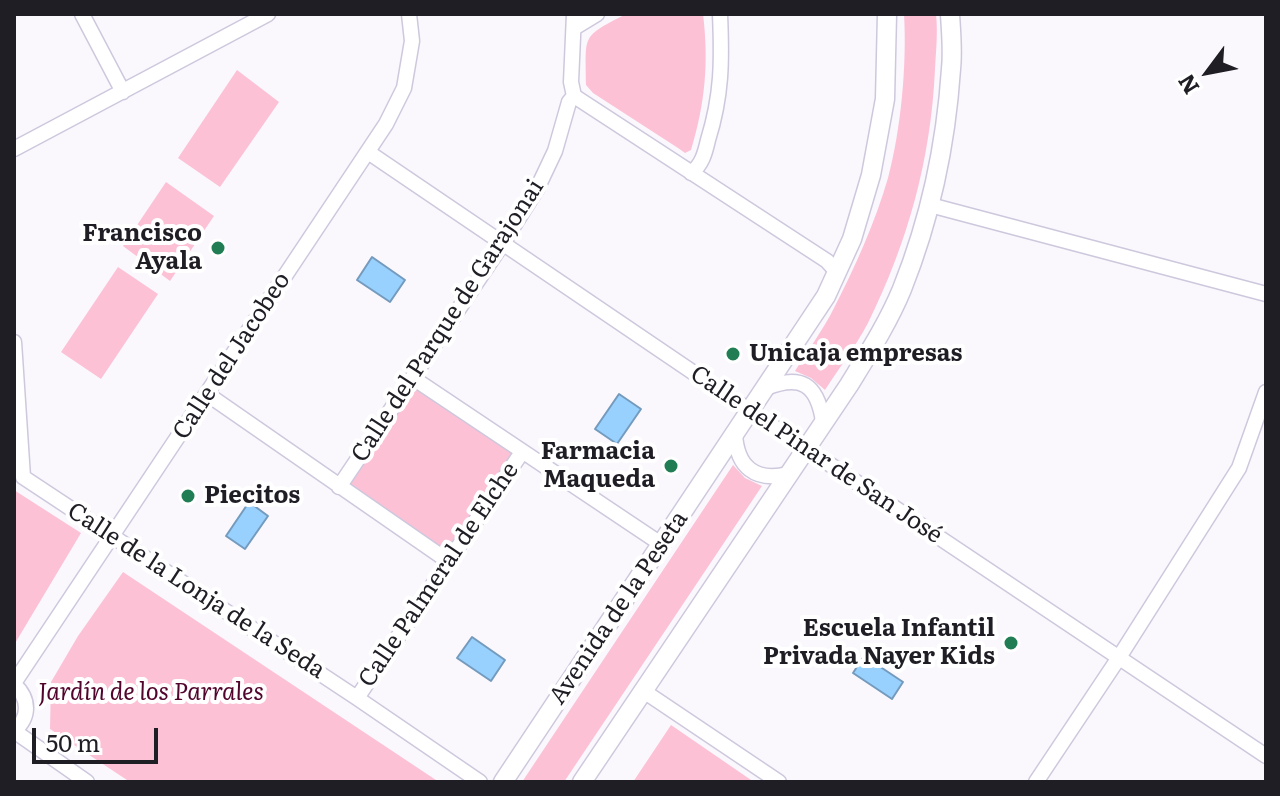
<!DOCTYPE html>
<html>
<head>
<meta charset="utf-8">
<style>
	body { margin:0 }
	#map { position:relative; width:1280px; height:796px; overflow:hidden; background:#faf8fd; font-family:Literata,serif }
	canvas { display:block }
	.frame { position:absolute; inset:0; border:16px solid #201e25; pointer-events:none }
	.north { position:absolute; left:1168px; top:32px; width:80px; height:80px; -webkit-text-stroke:6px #fff; paint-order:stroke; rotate:238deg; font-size:22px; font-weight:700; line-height:32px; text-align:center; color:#201e25 }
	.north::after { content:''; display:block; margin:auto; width:28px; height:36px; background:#201e25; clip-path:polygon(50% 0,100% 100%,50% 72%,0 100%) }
	.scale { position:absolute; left:32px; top:728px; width:126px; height:36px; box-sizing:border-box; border:4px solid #201e25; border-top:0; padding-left:10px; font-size:24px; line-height:28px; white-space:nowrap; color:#201e25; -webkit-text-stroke:6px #fff; paint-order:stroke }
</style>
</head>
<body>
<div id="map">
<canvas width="1280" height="796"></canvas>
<div class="frame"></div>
<div class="north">N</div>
<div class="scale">50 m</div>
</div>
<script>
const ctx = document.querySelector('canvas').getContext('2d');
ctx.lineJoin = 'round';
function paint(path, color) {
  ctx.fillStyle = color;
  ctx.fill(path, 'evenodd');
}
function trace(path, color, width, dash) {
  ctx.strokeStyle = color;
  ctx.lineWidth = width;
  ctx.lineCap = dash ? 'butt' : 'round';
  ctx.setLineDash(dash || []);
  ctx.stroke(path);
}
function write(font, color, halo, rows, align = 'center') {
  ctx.font = font + ' Literata,serif';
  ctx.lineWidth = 8;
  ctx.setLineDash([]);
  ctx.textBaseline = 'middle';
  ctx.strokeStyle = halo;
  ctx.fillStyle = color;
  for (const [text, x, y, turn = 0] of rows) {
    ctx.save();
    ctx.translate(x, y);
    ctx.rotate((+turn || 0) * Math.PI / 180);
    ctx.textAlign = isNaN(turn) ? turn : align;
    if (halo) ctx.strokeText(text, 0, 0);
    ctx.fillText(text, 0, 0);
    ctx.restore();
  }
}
paint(new Path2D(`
	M626,14H703C709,63 705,104 691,150L685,153L678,148L593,93L586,85C586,34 580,38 626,14Z
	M904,14H936C938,32 936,51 935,69C931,159 908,242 868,323C856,346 839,368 825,390L811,378L795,371C808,350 823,330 834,308C855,267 875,223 888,178C901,129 907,65 904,14Z
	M237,70L279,102L220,187L178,158Z
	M166,182L214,216L170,281L123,246Z
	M118,267L158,294L101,379L61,352Z
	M413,378L522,452L448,561L339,487Z
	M733,465L745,478L762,486L564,782H522Z
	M14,490L81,533L14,645Z
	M123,572L439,782H130L50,729L51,682L78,636Z
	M671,725L754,782H633Z`), '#fdc1d6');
const water = new Path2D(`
	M372,257L405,280L390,302L357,280Z
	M619,394L641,409L617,444L595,429Z
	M249,502L268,516L245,549L226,536Z
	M472,637L505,660L491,681L457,658Z
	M864,656L903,682L892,699L853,673Z`);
paint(water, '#98d0fe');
trace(water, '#749bbd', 2);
const minor = new Path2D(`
	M82,14L123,92
	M574,28L597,14
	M574,96L827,261L837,272
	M14,149L268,14
	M368,152L750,411L1266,756
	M691,173C702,165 705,153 708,140C722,95 722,61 720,14
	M930,205L1266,294
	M14,342L23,477
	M413,378L661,544
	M766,388C801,374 817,384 823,421
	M207,394L448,561
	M735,434C737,467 755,482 788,474
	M23,477L357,698L480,782
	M339,487L503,243L537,189L555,151L569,102L574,96L571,82L574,14
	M14,683L386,124L404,88L412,41L409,14
	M14,684C30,699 30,717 14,731
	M642,690L779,782
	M357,698L522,452
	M14,731L87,782
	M1036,782L1118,659L1239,468L1266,392`);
const tertiary = new Path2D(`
	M503,782L826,296L852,239L871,175L885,99L887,14
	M582,782L849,385C868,354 888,323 902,289C930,219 946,144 951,69C953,51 951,32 950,14`);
trace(minor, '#cec8dd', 17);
trace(tertiary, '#cec8dd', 21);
trace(minor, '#fff', 14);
trace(tertiary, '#fff', 18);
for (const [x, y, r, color] of [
	[218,248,8,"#217e54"],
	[733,354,8,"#217e54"],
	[671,466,8,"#217e54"],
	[188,496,8,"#217e54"],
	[1011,643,8,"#217e54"]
]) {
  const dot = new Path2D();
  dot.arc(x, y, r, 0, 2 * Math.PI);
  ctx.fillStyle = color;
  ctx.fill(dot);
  trace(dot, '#fff', 3);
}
write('bold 24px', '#201e25', '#fff', [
	["Francisco",202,234],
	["Ayala",202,262],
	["Unicaja empresas",749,354,"left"],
	["Farmacia",655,452],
	["Maqueda",655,480],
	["Piecitos",204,496,"left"],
	["Escuela Infantil",995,629],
	["Privada Nayer Kids",995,657]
], 'right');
write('24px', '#201e25', '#fff', [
	["Calle del Parque de Garajonai",448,321,-57],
	["Calle del Jacobeo",232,356,-57],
	["Calle del Pinar de San José",816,455,34],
	["Calle Palmeral de Elche",439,575,-56],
	["Calle de la Lonja de la Seda",196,591,33],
	["Avenida de la Peseta",619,608,-56]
]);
write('italic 24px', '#51042c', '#fff', [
	["Jardín de los Parrales",151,693]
]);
</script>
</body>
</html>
